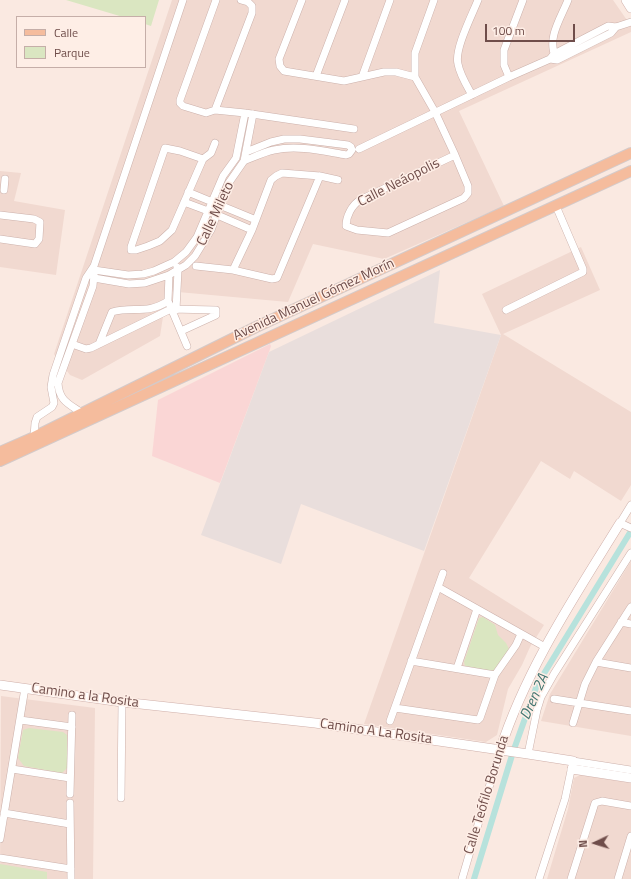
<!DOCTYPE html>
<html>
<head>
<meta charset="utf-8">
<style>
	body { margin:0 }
	#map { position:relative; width:631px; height:879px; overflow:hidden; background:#fae9e1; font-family:"Titillium Web",sans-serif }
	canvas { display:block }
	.legend { position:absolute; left:16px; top:16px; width:130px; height:52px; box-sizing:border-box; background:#feeee6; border:1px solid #c5aea8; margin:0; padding:5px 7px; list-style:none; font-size:12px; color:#6f4d4a }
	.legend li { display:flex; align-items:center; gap:8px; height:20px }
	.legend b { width:20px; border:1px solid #c5aea8 }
	.north { position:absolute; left:575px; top:823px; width:40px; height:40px; -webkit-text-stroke:3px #feeee6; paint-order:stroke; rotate:266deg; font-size:11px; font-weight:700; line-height:16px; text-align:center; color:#6f4d4a }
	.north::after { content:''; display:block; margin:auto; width:14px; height:18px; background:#6f4d4a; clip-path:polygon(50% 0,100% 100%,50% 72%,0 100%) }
	.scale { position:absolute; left:485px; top:24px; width:90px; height:18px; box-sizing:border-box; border:2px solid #6f4d4a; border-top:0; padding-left:5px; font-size:12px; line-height:14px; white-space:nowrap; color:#6f4d4a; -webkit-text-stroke:3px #feeee6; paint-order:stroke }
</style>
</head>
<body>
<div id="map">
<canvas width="631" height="879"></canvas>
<ul class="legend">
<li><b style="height:5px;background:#f5bc9d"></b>Calle</li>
<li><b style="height:11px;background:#dae6c1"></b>Parque</li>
</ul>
<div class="north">N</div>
<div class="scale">100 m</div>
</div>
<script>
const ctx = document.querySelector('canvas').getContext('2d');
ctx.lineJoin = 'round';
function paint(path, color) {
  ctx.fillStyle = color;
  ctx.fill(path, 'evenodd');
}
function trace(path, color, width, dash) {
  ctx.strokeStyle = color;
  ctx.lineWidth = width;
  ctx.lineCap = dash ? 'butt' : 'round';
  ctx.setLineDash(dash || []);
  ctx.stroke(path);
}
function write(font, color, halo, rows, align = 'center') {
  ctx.font = font + ' "Titillium Web",sans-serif';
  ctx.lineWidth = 3;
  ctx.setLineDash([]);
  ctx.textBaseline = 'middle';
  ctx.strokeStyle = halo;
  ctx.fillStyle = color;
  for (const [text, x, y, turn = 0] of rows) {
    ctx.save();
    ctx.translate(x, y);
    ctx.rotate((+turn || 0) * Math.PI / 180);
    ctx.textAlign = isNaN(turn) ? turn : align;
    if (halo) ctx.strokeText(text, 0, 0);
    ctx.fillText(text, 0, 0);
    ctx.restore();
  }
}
paint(new Path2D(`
	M172,0H613L631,26V32L459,111L504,206L384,259L313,244L288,302L167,291L160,336L82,380L70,375L54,354Z
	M0,171L21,173L14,201L65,210L56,275L0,267Z
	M581,247L600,290L503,334L631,412V485L621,501L574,471L570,479L541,461L469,578L544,625L530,647L522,665L508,689L497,735L486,742L364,724L501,335L482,294Z
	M631,561V736L541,721L550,694Z
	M1,696L95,708L93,879H0Z
	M580,775L631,783V879H547L568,809L574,778Z`), '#f1d9d0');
paint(new Path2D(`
	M270,344L271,346L269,352L220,483L152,456L158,400Z`), '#fad6d5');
paint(new Path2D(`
	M440,270L434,323L501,335L424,551L301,504L281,564L201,535L269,352Z`), '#e9dedc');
paint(new Path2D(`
	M66,0H159L151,26L145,24V17H123Z
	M483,617L495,625L498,635L506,643L509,649L496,670L491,671L465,666L464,662L479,618Z
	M29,728L63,732L67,735V768L62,773L24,766L18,758L23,730Z
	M0,864L47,872V879H0Z`), '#dae6c1');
trace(new Path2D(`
	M474,879L513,752L537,685L631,531`), '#b7e2dc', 6);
const street = new Path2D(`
	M216,0L180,100V103L183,106L206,113L215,110L245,113L354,129
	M302,0L279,59L280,66L284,71L344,81L384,72H396L415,77
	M434,0L415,53V77L435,112L455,155L468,186V193L464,198L388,233L357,230L346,226C346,216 352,205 360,200L455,155
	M556,58C546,39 561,18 568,0
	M550,59L557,60L611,33L616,27
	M316,76L345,0
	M362,77L390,0
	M509,77L504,65V50L523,0
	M472,95C467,86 460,75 458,64C454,50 472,15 478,0
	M215,110L252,13V6L248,2L241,0
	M359,149L509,77L550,59L554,54L608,26L616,27L631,22
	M203,159L180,151L165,148L131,247V250H136L148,246L160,241L172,230L203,159L211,153L215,143
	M244,161C254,157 264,152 274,150C298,145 322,151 346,155L349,154L352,150L351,147L348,145L300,139H284L271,142L246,152
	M4,190L5,179
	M188,192L256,220
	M184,202L208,211L252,230
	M0,215L34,219L40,222L39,239L35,244L0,239
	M196,266L233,270L272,279L277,278L320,176
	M94,270L128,275L143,274L154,271L174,262L186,252L197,237L223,176L236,158L245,113
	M233,270L252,230L271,180L276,176L282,173L320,176L338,180
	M169,275L168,301L187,346
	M94,278L129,284L145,283L169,275L186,265L195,256L211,230L228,184L244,161L253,114
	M176,310L178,270L177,267
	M506,310L583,272V269L556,206
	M72,344L86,349L91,348L171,309L216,310V315L181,331
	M99,344L112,312C133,306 147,315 168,301
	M83,416L82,413C69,404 59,401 58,383L93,286L94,274
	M34,437L35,423L37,417L52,407L54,403L51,387L53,375L86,278L94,266L183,0
	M631,505L620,523L631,528
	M438,587L545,647
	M621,622L631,624
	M411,661L495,675
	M596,662L631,668
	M457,668L477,609
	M554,699L631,711
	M395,708L478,720L480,718L495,675L516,645L521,634
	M20,720L72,727
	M390,721L443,573
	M573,723L585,684L596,662L631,607
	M528,754L537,710L541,697L554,674L631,553
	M12,769L70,778
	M70,794L72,715
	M121,798L122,702
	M70,803L71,879
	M4,813L70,824
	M0,839L25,688
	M0,858L71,869
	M462,879L500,750
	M539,879L565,799L573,761L631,770
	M571,879L595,803L602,801L631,806
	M618,879L631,836`);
const secondary = new Path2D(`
	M626,0L631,8
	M0,685L122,702L315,723L528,754L573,761
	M500,750C527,667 575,596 620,523
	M572,769L631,778`);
const primary = new Path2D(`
	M0,452L32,438L256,327L631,153
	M0,461L631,171`);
trace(street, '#ccb1ab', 8);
trace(secondary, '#cfafa9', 10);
trace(primary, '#d4cac9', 12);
trace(street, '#fff', 7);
trace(secondary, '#fff', 9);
trace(primary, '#f5bc9d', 10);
write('14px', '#6f4d4a', '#feeee6', [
	["Calle Neáopolis",399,183,-27],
	["Calle Mileto",216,214,-65],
	["Avenida Manuel Gómez Morín",314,300,-25],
	["Camino a la Rosita",85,696,8],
	["Camino A La Rosita",376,732,8],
	["Calle Teófilo Borunda",487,795,-73]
]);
write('italic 15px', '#40746f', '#feeee6', [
	["Dren 2A",535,697,-66]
]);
</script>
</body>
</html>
